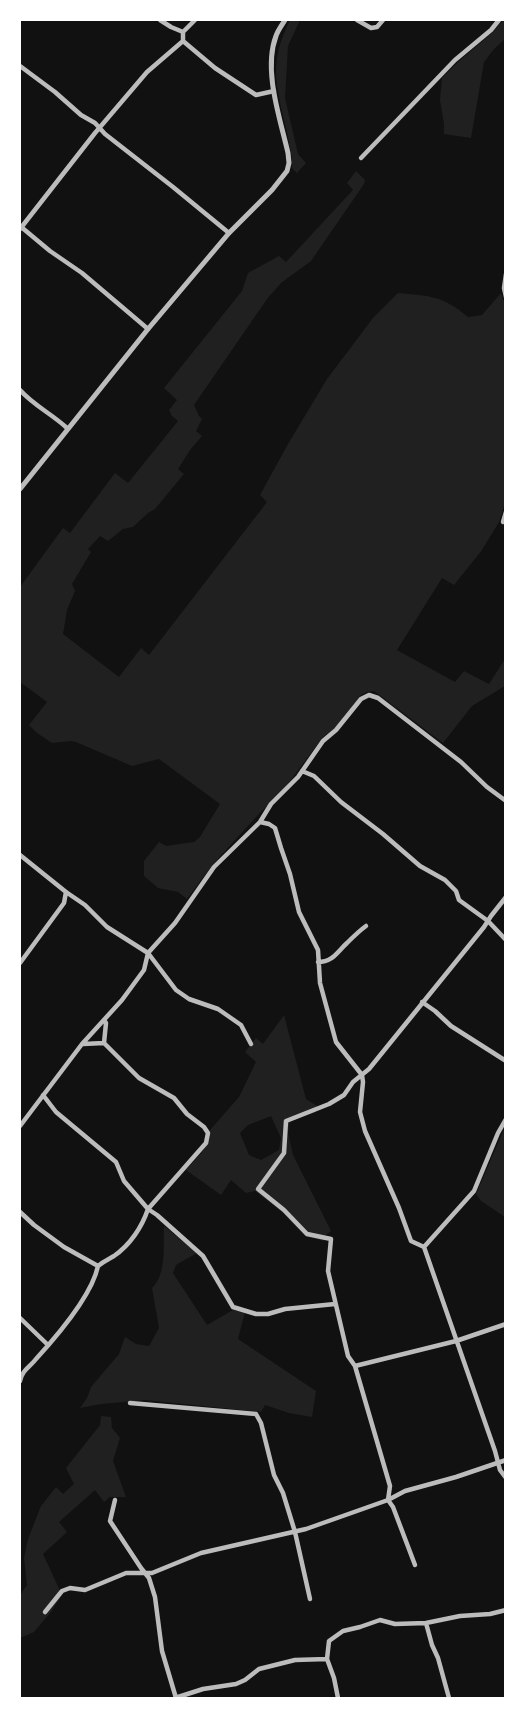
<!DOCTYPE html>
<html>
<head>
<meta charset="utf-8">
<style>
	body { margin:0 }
	#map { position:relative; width:525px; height:1718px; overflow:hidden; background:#111; font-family:Rubik,sans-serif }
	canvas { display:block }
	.frame { position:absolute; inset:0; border:21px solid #fff; pointer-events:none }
</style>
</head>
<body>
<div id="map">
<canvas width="525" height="1718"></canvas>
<div class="frame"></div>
</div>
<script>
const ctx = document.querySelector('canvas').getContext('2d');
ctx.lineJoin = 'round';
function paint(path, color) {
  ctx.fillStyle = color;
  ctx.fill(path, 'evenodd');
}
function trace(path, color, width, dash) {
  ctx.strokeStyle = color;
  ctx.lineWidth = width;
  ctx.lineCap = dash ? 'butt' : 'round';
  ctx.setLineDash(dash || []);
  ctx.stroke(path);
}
paint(new Path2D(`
	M290,20H300L288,46L285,98L298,154L306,163L297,173L292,168C293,156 289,144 287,132C276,85 268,64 290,20Z
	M503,20H505V39L494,49L484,62L471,138L444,134V124L440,100L442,78L458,62L493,32Z
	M356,171L365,180L364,184L311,261L281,283L267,299L194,405L199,416L202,419L196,431L202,436L190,450L178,469L184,474L155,509L148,513L133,527L123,529L108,541L100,536L88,549L91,552L72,584L75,591L67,610L63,634L119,677L141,648L149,655L267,502L260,495L288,444L327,379L373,318L398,293C429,296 442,295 468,317L482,315L501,293L506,306V500L499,522L482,550L454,585L442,578L397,650L455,682L464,671L489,684L505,659V686L472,706L443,743L374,691L367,692L361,695L335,728L323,737L284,789L257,816L213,864L187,899L178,892L158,888L144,876V861L159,842L166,846L194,842L200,837L220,804L159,759L132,766L76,742L71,741L52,743L37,733L29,725L47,702L20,682V587L63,528L70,533L115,473L128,483L178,421L172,416L169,410L177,400L164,388L242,291L248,273L279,256L286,262L353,190L347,183Z
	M284,1015L306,1099L317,1106L316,1112L290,1122L288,1133L293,1155L331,1231L326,1235L324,1241L305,1236L282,1212L255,1191L246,1193L231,1180L221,1195L186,1170C196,1158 212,1146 210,1130L239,1097L256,1062L245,1052L256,1038L263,1044ZM271,1116L281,1138L279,1150L261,1160L249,1155L240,1133L248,1125Z
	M505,1127V1217L481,1201L476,1194Z
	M164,1226L197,1253L176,1265L173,1273L207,1325L233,1310L245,1312L238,1339L316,1391L312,1417L289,1413L265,1405L261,1412L145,1400L101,1404L80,1408L87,1398L91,1387L119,1354L125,1337L136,1344L149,1346L159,1328L152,1288C167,1274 163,1245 164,1226Z
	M101,1416L111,1417L112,1428L120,1438L113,1461L126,1497H110L104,1502L95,1490L59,1522L67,1532L43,1554L62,1595L51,1612L34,1632L20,1638V1595L27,1585L24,1558L28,1539L41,1506L56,1487L63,1494L74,1484L66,1468L100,1425Z`), '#202020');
trace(new Path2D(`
	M160,20L171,27L183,32
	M357,20L371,28L377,27L383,20
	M183,41L215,68L256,95L274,91
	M20,66L55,92L81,115L95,123L105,134L173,187L229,233
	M361,158L455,60L491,30L499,20
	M20,226L50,251L82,273L148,329
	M20,229L95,133L147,72L183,41V32L195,20
	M506,274L504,288L506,297
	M20,390C33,405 52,414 67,428
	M503,522L506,512
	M302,771L314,776L341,802L383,834L420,866L445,880L456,891L459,900L488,921L506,940
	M260,822L269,824L275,828L281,848L290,874L299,912L318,950L320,983L336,1042L362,1075L363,1082L360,1112L365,1131L399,1208L411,1241L424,1247L495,1451L500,1470L506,1478
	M20,855L66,892L85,905L107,927L148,953L176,990L189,999L218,1009L241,1025L251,1044
	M318,962C333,962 337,952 347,943C353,937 359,931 366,926
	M20,963L64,903L66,892
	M422,1002L435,1011L451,1026L506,1061
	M104,1043L106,1023L104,1020
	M43,1095L56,1112L116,1162L124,1181L148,1209L157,1215L203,1256L233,1307L256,1314H268L285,1309L335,1304
	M20,1126L82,1044L122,1000L144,970L148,953L175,923L214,867L260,822L271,804L298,777L323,741L336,730L361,699L369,695L378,698L461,762L487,787L506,801
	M20,1212L34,1225L64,1247L98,1266
	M424,1247L474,1191L498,1133L506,1119
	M20,1318L48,1345
	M355,1366L456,1341L506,1324
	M20,1381C22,1370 30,1367 36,1359C57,1336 92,1295 98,1266C104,1261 109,1259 114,1256C130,1245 142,1227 148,1209L206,1143L208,1133L204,1127L187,1114L174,1098L139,1078L104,1043L83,1044
	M130,1403L256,1414L261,1423L274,1475L283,1493L295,1532L310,1599
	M115,1500L110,1521L141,1568L149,1578L155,1597L162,1651L176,1698
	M415,1565L393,1507L388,1500L390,1486L355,1366L348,1356L328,1271L331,1239L307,1234L284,1210L258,1189L284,1153L286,1121L329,1104L344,1095L353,1082L369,1069L484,927L491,916L506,897
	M45,1612L62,1591L70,1588L85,1590L126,1573H152L201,1553L306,1529L388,1500L405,1491L456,1477L506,1460
	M426,1623L432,1645L438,1658L449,1698
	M327,1659L334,1678L338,1698
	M175,1698L203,1689L236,1684L245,1680L259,1669L295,1660L327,1659L329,1641L343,1631L360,1627L380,1620L395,1624L426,1623L460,1616L490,1614L506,1610`), '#bcbcbc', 4.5);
trace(new Path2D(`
	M20,489L148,329L229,233L272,190L287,171L289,163L288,153C280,118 263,70 276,36C278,30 282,25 285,20`), '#bcbcbc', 5);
</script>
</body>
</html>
